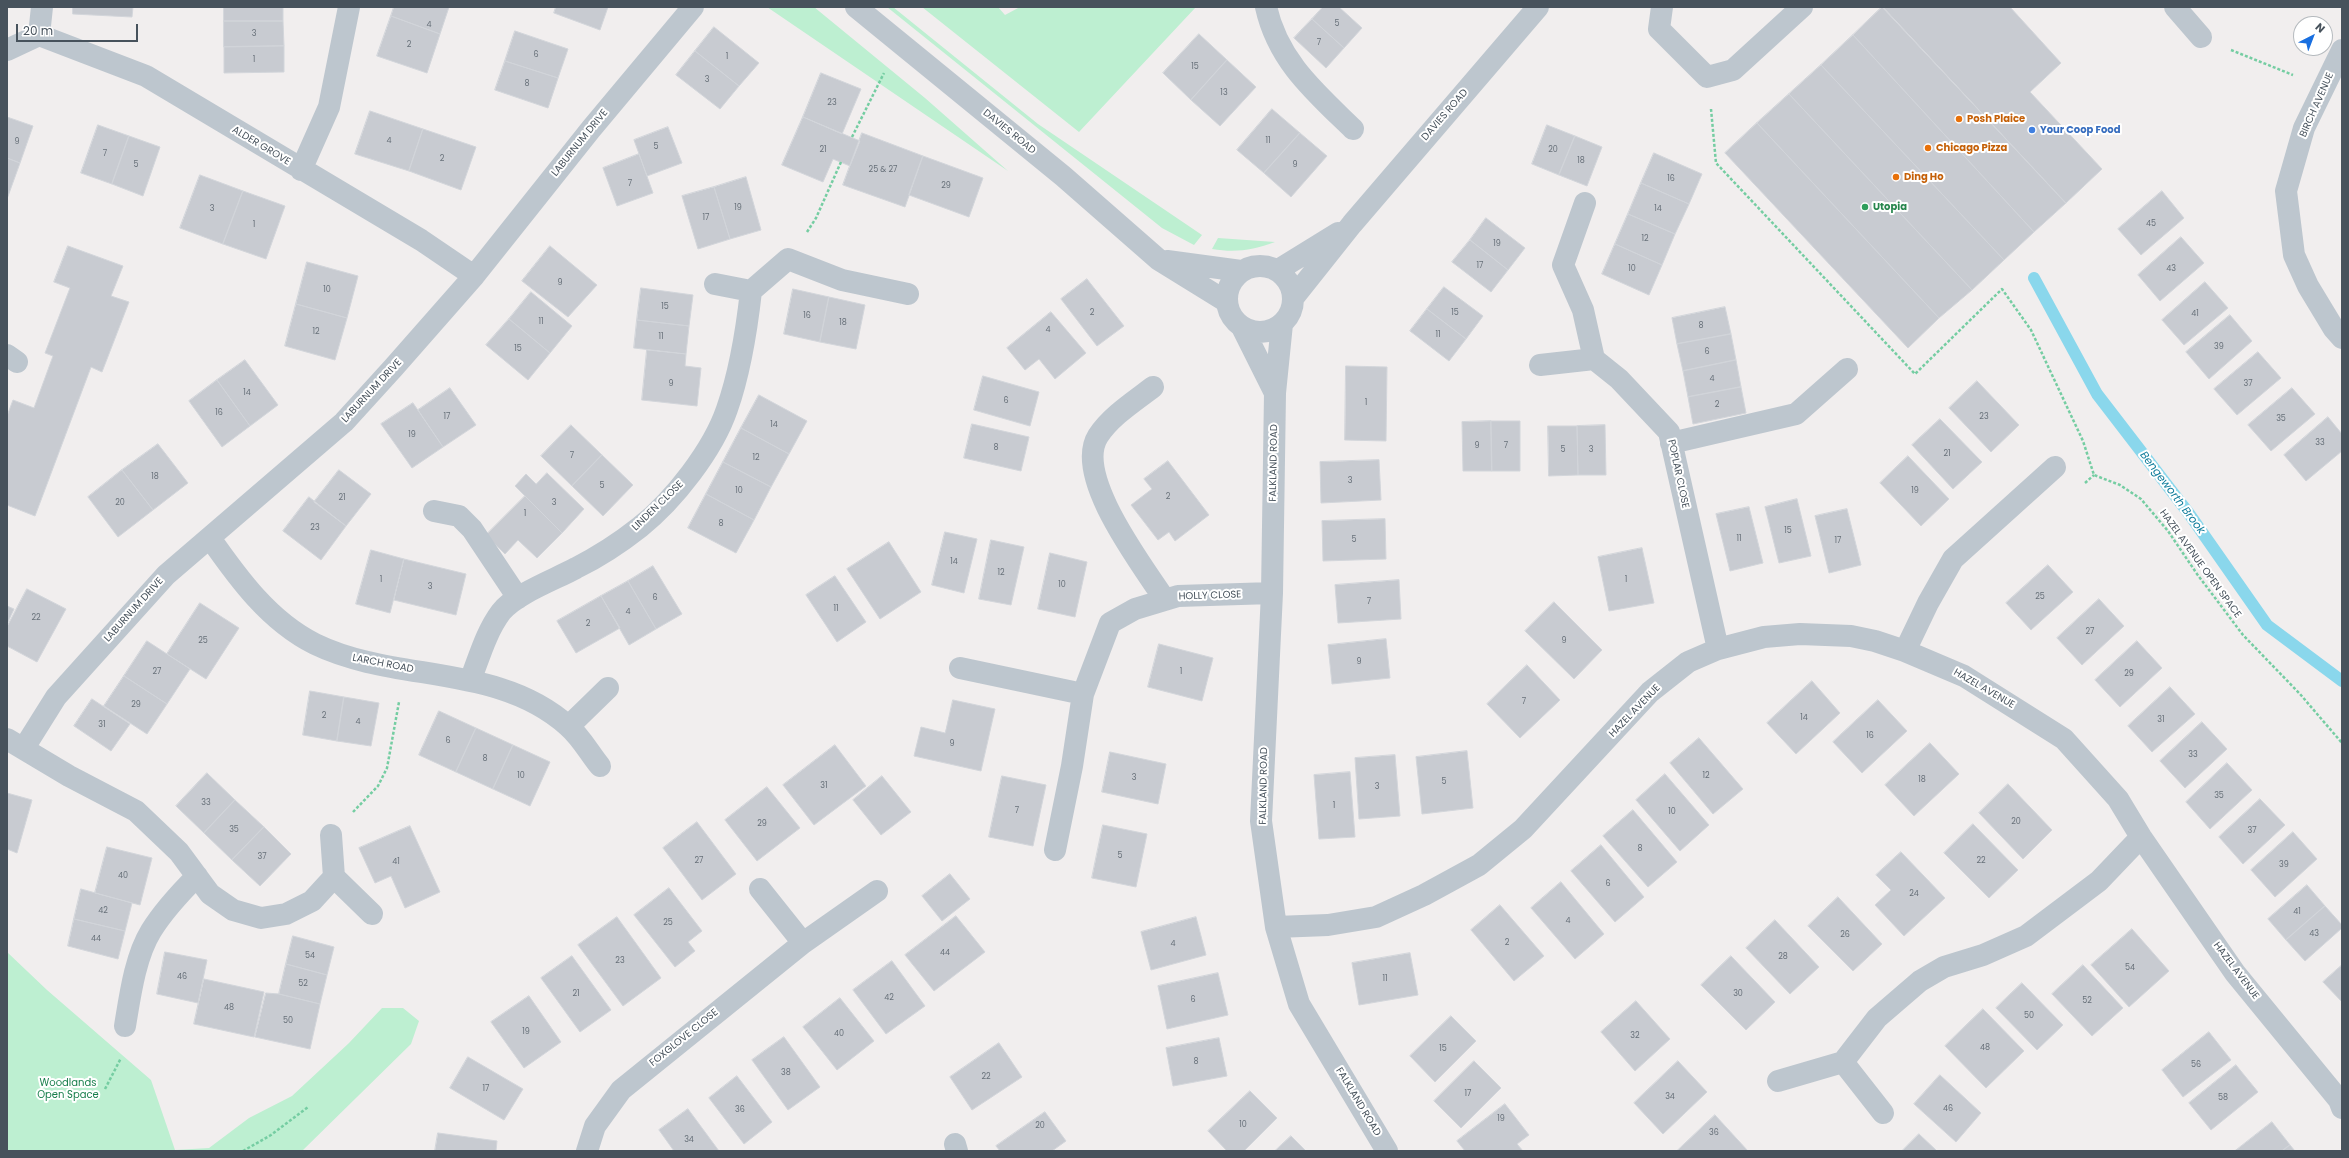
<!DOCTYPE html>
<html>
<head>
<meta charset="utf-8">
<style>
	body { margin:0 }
	#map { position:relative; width:2349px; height:1158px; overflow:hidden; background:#f1eeee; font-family:Poppins,sans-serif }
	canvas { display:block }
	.frame { position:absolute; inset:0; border:8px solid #47525c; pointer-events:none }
	.north { position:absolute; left:2293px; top:16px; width:40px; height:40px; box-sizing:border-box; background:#fff; border:1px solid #b5babe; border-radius:50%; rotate:42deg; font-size:11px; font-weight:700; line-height:16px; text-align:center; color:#47525c }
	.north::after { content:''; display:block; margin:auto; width:14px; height:18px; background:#196fe0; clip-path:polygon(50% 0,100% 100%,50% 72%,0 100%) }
	.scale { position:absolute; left:16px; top:24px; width:122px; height:18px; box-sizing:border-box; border:2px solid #47525c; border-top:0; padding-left:5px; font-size:12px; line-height:14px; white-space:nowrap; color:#47525c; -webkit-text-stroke:3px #fff; paint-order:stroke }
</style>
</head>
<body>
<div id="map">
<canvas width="2349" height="1158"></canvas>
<div class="frame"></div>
<div class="north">N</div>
<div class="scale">20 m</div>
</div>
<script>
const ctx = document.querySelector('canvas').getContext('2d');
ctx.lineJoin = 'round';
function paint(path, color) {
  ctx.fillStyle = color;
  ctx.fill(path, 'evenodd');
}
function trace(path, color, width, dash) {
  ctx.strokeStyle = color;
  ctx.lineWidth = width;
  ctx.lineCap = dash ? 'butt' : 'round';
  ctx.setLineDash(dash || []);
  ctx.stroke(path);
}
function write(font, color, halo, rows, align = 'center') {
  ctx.font = font + ' Poppins,sans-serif';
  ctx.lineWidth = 4;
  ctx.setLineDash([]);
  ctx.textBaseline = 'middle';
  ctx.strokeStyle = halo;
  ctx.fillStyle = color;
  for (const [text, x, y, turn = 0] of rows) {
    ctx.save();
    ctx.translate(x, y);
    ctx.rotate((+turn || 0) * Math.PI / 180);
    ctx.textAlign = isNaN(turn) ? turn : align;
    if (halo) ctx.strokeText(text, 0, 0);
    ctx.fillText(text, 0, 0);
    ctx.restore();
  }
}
paint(new Path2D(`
	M767,7H814L925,98L1008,171Z
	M887,7H893L1038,124L1202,235L1194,245L1162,228Z
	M922,7H998L1005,15L1020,7H1196L1079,132Z
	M1218,238L1275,242C1253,250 1236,253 1212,249Z
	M7,952L47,990L151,1080L175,1150L209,1148L249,1118L292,1096L349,1043L382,1008H403L419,1021L411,1044L302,1151H7Z`), '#bdefd1');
trace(new Path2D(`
	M2034,278L2097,394L2190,515L2267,625L2342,681`), '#8ad7ec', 12);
const building = new Path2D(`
	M73,7H133L132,17L73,14Z
	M224,7H283V21H224Z
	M394,7H449L440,34L391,16Z
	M556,7H608L600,30L554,13Z
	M1323,7H1339L1362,28L1344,48L1312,19Z
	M1882,7L2066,203L2034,232L1853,35Z
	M1883,7H2010L2061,63L2030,92L2102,169L2066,203Z
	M391,16L440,34L427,73L377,56Z
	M1312,19L1344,48L1326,68L1294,38Z
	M224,21H283L284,46L224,47Z
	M714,27L759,63L739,86L695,51Z
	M515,31L568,49L558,78L505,61Z
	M1199,34L1227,60L1191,100L1163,73Z
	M1853,35L2034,232L2004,260L1821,65Z
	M284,46V72L224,73V47Z
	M695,51L739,86L720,109L676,75Z
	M1227,60L1256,87L1220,126L1191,100Z
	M505,61L558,78L548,108L495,90Z
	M1821,65L2004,260L1972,290L1789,94Z
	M821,73L861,89L842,134L803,117Z
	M1789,94L1972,290L1939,318L1757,123Z
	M1272,109L1300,133L1264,173L1237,150Z
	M370,111L423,129L409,171L355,154Z
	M7,117L33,126L20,163L7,158Z
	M803,117L860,141L850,166L833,159L823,182L782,165Z
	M1757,123L1939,318L1908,348L1725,153Z
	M98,125L129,136L112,184L81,173Z
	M1547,125L1575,136L1559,175L1532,164Z
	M668,127L682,163L647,176L634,140Z
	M423,129L476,147L461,190L409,171Z
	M862,133L923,156L905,207L843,185Z
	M1300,133L1327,156L1291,197L1264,173Z
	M129,136L160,147L143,196L112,184Z
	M1575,136L1602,147L1587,186L1559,175Z
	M1654,153L1702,174L1689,204L1641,183Z
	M639,154L653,193L617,206L603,168Z
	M923,156L983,178L969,217L909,195Z
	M7,158L20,163L7,199Z
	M200,175L243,191L223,244L180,228Z
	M746,177L761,230L730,239L714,187Z
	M1641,183L1689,204L1675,234L1628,214Z
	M714,187L730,239L698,249L682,196Z
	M243,191L285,206L266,259L223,244Z
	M2162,191L2184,218L2141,255L2118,229Z
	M1628,214L1675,234L1662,265L1615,244Z
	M1486,218L1525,248L1508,270L1470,240Z
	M2181,237L2204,263L2160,301L2138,275Z
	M1470,240L1508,270L1491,292L1452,262Z
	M1615,244L1662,265L1649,295L1602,274Z
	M68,246L123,266L111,296L129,302L102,372L91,367L35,516L7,505V416L13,400L34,408L53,356L45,353L70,288L54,282Z
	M550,246L597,285L568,317L522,281Z
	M307,262L358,276L347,318L296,304Z
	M1087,279L1124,326L1097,346L1061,299Z
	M2205,282L2228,308L2184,345L2162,320Z
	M1444,287L1483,316L1466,339L1427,309Z
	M641,288L693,295L689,326L637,320Z
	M793,289L829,297L820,342L784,334Z
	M531,292L572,326L550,353L509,319Z
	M829,297L865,305L856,349L820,342Z
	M296,304L347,318L335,360L285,346Z
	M1725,307L1731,334L1677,344L1672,318Z
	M1427,309L1466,339L1449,361L1410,331Z
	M1051,312L1086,353L1055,379L1039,359L1025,370L1007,348Z
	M2230,315L2252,341L2209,379L2186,352Z
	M509,319L550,353L528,380L486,345Z
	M637,320L689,326L686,354L634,348Z
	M1731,334L1736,360L1683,371L1677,344Z
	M647,350L686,354L685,366L701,368L697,406L642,400Z
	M2258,352L2281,378L2237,415L2214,389Z
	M245,360L278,405L250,426L217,380Z
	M1736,360L1741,387L1688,397L1683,371Z
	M1346,366L1387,367L1386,441L1345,440Z
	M983,376L1039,392L1030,426L974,410Z
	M217,380L250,426L222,447L189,401Z
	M1977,381L2019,425L1991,452L1949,408Z
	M1741,387L1746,413L1693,424L1688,397Z
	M450,388L476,425L443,447L418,410Z
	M2292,388L2315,414L2271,451L2248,425Z
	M759,395L807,421L789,454L741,428Z
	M413,403L443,447L412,468L381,424Z
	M2328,417L2342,434V451L2306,481L2284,455Z
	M1940,419L1982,462L1953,489L1912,445Z
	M1491,421H1520V471H1492Z
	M1491,421L1492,471H1463L1462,422Z
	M972,424L1029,437L1021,471L964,458Z
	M571,425L602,455L572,486L541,456Z
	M1605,425L1606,475H1578L1577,426Z
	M1548,426H1577L1578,475L1549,476Z
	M741,428L789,454L771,487L723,462Z
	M158,444L188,483L153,510L122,470Z
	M602,455L633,485L603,516L572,486Z
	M1908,456L1949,499L1921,526L1880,483Z
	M1379,460L1381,500L1321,503L1320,462Z
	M1168,461L1209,515L1175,541L1169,532L1158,540L1131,505L1152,489L1144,479Z
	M723,462L771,487L754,520L706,494Z
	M122,470L153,510L118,537L88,497Z
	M339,470L371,494L346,526L314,502Z
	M547,473L584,509L562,533L515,486L526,474L536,484Z
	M706,494L754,520L736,553L688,528Z
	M525,496L562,533L537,558L518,540L505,554L486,535Z
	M309,497L346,526L321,560L283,531Z
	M1797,499L1811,556L1779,563L1765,507Z
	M1749,507L1763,563L1730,571L1716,514Z
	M1847,509L1861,565L1829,573L1815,516Z
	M1385,519L1386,559L1323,561L1322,521Z
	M945,532L977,539L964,593L932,585Z
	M991,540L1024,547L1011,605L979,599Z
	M889,542L921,592L880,619L847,569Z
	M1642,548L1654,603L1609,611L1598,557Z
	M371,550L404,559L390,613L356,604Z
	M1050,553L1087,562L1075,617L1038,609Z
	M404,559L466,574L456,615L394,600Z
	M2048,565L2073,592L2031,630L2006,603Z
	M653,566L682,614L656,629L628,581Z
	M835,576L866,622L837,642L806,595Z
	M1399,580L1401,619L1338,623L1335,585Z
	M628,581L656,629L629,645L601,596Z
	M27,589L66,609L37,662L7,646V627Z
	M601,596L620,628L576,653L557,621Z
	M2099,599L2124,626L2082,665L2057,638Z
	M1554,602L1602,650L1574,679L1525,631Z
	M200,603L239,628L206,679L167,654Z
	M7,606L14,609L7,624Z
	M1386,639L1390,678L1332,684L1328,645Z
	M147,641L190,669L167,704L124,676Z
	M2137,641L2162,668L2120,707L2095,680Z
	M1159,644L1213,658L1202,701L1148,687Z
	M1527,665L1560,700L1520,738L1487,704Z
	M124,676L167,704L147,734L104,706Z
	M1812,681L1840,713L1796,754L1767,723Z
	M2170,687L2195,714L2152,752L2128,726Z
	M310,691L344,697L337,741L303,735Z
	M344,697L379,703L371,746L337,741Z
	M92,699L130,724L111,751L74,726Z
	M953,700L995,709L981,771L914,756L921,727L945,733Z
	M1878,700L1907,731L1862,773L1833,742Z
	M439,711L476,728L456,772L419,755Z
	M2202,722L2227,749L2185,788L2160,761Z
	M476,728L513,745L493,789L456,772Z
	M1699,738L1743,789L1713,814L1670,763Z
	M1930,743L1959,774L1914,816L1885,785Z
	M513,745L550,762L530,806L493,789Z
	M835,745L866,786L814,825L783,785Z
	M1467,751L1473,808L1422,814L1416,757Z
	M1110,752L1166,764L1158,804L1102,792Z
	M1395,755L1400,816L1359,819L1355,758Z
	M2227,763L2252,790L2210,829L2186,802Z
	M1350,772L1355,837L1319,839L1314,775Z
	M207,773L235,800L204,833L176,806Z
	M1665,774L1709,825L1680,851L1636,800Z
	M882,776L911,812L881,835L853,800Z
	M1002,776L1046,785L1033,846L989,837Z
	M2008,784L2052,830L2023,859L1979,813Z
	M767,787L800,828L757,861L725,820Z
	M7,793L32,800L17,853L7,849Z
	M2260,799L2285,825L2243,864L2219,837Z
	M235,800L264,827L232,860L204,833Z
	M1633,810L1677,862L1648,887L1603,836Z
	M697,822L736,874L702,900L663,848Z
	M1973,824L2018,870L1989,898L1944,853Z
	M1103,825L1147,834L1136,887L1092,878Z
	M410,826L440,892L405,908L391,876L375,883L359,848Z
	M264,827L291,854L260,886L232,860Z
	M2293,832L2317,859L2275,897L2251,870Z
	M1601,845L1644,897L1615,922L1571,871Z
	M107,847L152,858L140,905L95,893Z
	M1901,852L1945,898L1904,936L1875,905L1891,890L1876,875Z
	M950,874L970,899L942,921L922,896Z
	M1561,882L1604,934L1575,959L1531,908Z
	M2307,885L2325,906L2286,940L2268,919Z
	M669,888L702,931L688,942L695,951L675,967L634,915Z
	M81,889L132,903L125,931L74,919Z
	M1838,897L1882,944L1853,971L1808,926Z
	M1500,905L1544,956L1514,981L1471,930Z
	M2325,906L2342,925V928L2305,961L2286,940Z
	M956,916L985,952L934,991L905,955Z
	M617,917L661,978L623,1006L578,945Z
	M1196,917L1206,955L1151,970L1141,932Z
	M74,919L125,931L118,959L68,946Z
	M1775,920L1819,967L1790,994L1746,948Z
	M2132,929L2169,971L2129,1007L2091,965Z
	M293,936L334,947L327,975L286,964Z
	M165,952L207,960L198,1003L157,994Z
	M1410,953L1418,995L1359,1005L1352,963Z
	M572,956L611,1010L580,1032L541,978Z
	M1731,956L1775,1002L1746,1030L1701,985Z
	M892,961L925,1006L886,1034L853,990Z
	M286,964L327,975L320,1004L279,994Z
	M2083,965L2123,1008L2092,1036L2052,994Z
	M2342,965V1002L2323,982Z
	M1218,973L1228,1015L1167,1029L1158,986Z
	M204,979L264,992L254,1037L194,1024Z
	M2022,983L2063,1025L2037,1050L1996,1008Z
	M266,993L279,994L320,1004L310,1049L255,1037Z
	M529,996L561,1042L524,1068L491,1022Z
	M840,998L874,1041L837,1070L803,1027Z
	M1636,1001L1670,1039L1635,1071L1601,1032Z
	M1983,1009L2024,1051L1986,1088L1945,1046Z
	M1451,1016L1476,1041L1435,1082L1410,1056Z
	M2209,1032L2231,1060L2183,1097L2162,1070Z
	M784,1037L820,1087L788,1110L752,1060Z
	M1219,1038L1227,1076L1173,1086L1166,1048Z
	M999,1043L1022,1077L972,1110L950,1077Z
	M468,1057L523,1089L504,1120L450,1088Z
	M1474,1061L1501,1088L1461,1128L1434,1101Z
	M1678,1061L1707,1092L1663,1134L1634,1103Z
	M2236,1065L2258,1092L2211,1130L2189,1103Z
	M1940,1075L1981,1113L1956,1142L1914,1104Z
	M737,1076L772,1122L744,1144L709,1098Z
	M1250,1091L1277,1118L1244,1151H1227L1208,1131Z
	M1505,1104L1529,1135L1517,1144L1523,1151H1465L1457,1141Z
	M688,1109L719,1151H674L659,1130Z
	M1045,1112L1066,1141L1052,1151H1000L996,1146Z
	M1715,1115L1748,1151H1677Z
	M2272,1122L2290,1145L2282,1151H2235Z
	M438,1133L497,1141L496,1151H435Z
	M1919,1134L1937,1151H1902Z
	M1291,1136L1306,1151H1275Z
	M2290,1145L2295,1151H2282Z`);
paint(building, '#c8cbd1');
trace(building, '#d2d5da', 1);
trace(new Path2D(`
	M2231,50L2293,75
	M1711,109L1716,163L1915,374L2002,289L2031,330L2083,441L2094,475L2120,485L2141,499L2168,531L2197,574L2243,635L2300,694L2342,743
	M852,137L884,73
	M807,232L816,218L841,162
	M2085,483L2094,475
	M353,812L378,786L387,768L399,702
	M105,1089L121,1058
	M243,1151L271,1135L308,1107`), '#75cda2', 2.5, [3, 2]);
trace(new Path2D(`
	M856,7L1063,176L1159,260L1227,302
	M1266,7C1278,61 1315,92 1353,129
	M1662,7L1659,29L1707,77L1733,70L1802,7
	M2175,7L2201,37
	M39,35L42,7
	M7,50L39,35L146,76L421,240L474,276
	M2342,50L2304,128L2286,191L2294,255L2308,286L2334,329L2342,338
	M301,170L329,107L349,7
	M1585,203L1563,265L1583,310L1594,359
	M1167,261L1241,271
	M1227 299a33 33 0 1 1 66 0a33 33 0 1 1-66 0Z
	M1278,270L1338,233
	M715,284L751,291L788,259L842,280L908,294
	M1294,297L1352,224L1538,7
	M1282,324L1275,393L1272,593L1261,821L1276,927L1299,1004L1387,1151
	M1242,327L1275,393
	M7,355L17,362
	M1540,365L1594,359L1619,379L1669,432L1718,649
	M1153,387C1135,401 1111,416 1098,436C1073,476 1143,566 1165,600
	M1671,443L1796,414L1847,369
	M434,511L459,516L472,529L518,598
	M210,538C238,578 269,621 315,644C395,683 498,663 568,726C581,737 590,754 600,766
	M1905,651L1928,603L1953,559L2055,467
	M960,668L1083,694
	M470,681C479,658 486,632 501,612C515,594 556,579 576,568C598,557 621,542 640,527C674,500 713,450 727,409C739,375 747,327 751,291
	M569,726L608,688
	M7,739L69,776L136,811L179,852L210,894L233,910L261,918L286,914L312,901L334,877
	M24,748L56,697L166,575L344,422L394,367L474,276L591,129L693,7
	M331,835L334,877L372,914
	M1055,850L1072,766L1083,694L1110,623L1135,609L1178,596L1272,593
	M760,889L803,943
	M1276,927L1328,925L1376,917L1424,895L1479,865L1523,829L1650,692L1688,662L1718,649L1764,637L1800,634L1851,636L1875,641L1905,651L1964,676L2064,739L2118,799L2141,837L2235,973L2339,1100L2342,1108
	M125,1026C130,996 135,957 151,931C164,910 180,893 197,876
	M1843,1062L1883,1113
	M1778,1081L1843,1062L1877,1018L1920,981L1944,967L1983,955L2026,936L2099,881L2141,837
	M955,1144L957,1151
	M587,1151L595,1126L621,1090L803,943L877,891`), '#bdc6ce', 22);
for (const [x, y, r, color] of [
	[1959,119,4,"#e8710a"],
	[2032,130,4,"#3f7fe0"],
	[1928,148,4,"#e8710a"],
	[1896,177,4,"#e8710a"],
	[1865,207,4,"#2e9e5b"]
]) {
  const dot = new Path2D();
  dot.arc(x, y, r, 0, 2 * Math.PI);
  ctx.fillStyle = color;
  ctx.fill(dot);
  trace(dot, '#fff', 1.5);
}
write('8px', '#677079', null, [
	["5",1337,24],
	["4",429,25],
	["3",254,34],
	["7",1319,43],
	["2",409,45],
	["6",536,55],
	["1",727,57],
	["1",254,60],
	["15",1195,67],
	["3",707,80],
	["8",527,84],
	["13",1224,93],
	["23",832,103],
	["4",389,141],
	["11",1268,141],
	["9",17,142],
	["5",656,147],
	["21",823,150],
	["20",1553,150],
	["7",105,154],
	["2",442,159],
	["18",1581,161],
	["5",136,165],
	["9",1295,165],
	["25 & 27",883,170],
	["16",1671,179],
	["7",630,184],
	["29",946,186],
	["19",738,208],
	["3",212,209],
	["14",1658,209],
	["17",706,218],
	["45",2151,224],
	["1",254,225],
	["12",1645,239],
	["19",1497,244],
	["17",1480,266],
	["10",1632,269],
	["43",2171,269],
	["9",560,283],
	["10",327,290],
	["15",665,307],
	["2",1092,313],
	["15",1455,313],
	["41",2195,314],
	["16",807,316],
	["11",541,322],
	["18",843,323],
	["8",1701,326],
	["4",1048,330],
	["12",316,332],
	["11",1438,335],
	["11",661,337],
	["39",2219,347],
	["15",518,349],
	["6",1707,352],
	["4",1712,379],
	["9",671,384],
	["37",2248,384],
	["14",247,393],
	["6",1006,401],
	["1",1366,403],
	["2",1717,405],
	["16",219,413],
	["17",447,417],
	["23",1984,417],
	["35",2281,419],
	["14",774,425],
	["19",412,435],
	["33",2320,443],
	["9",1477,446],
	["7",1506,446],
	["8",996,448],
	["5",1563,450],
	["3",1591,450],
	["21",1947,454],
	["7",572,456],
	["12",756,458],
	["18",155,477],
	["3",1350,481],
	["5",602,486],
	["10",739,491],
	["19",1915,491],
	["2",1168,497],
	["21",342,498],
	["20",120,503],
	["3",554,503],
	["1",525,514],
	["8",721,524],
	["23",315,528],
	["15",1788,531],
	["11",1739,539],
	["5",1354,540],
	["17",1838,541],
	["14",954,562],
	["12",1001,573],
	["1",381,580],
	["1",1626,580],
	["10",1062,585],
	["3",430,587],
	["25",2040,597],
	["6",655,598],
	["7",1369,602],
	["11",836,609],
	["4",628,612],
	["22",36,618],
	["2",588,624],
	["27",2090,632],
	["25",203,641],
	["9",1564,641],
	["9",1359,662],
	["27",157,672],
	["1",1181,672],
	["29",2129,674],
	["7",1524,702],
	["29",136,705],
	["2",324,716],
	["14",1804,718],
	["31",2161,720],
	["4",358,722],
	["31",102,725],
	["16",1870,736],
	["6",448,741],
	["9",952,744],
	["33",2193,755],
	["8",485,759],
	["10",521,776],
	["12",1706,776],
	["3",1134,778],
	["18",1922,780],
	["5",1444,782],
	["31",824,786],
	["3",1377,787],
	["35",2219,796],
	["33",206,803],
	["1",1334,806],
	["7",1017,811],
	["10",1672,812],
	["20",2016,822],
	["29",762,824],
	["35",234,830],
	["37",2252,831],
	["8",1640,849],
	["5",1120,856],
	["37",262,857],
	["27",699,861],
	["22",1981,861],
	["41",396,862],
	["39",2284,865],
	["40",123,876],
	["6",1608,884],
	["24",1914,894],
	["42",103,911],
	["41",2297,912],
	["4",1568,921],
	["25",668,923],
	["43",2314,934],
	["26",1845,935],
	["44",96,939],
	["2",1507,943],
	["4",1173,944],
	["44",945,953],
	["54",310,956],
	["28",1783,957],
	["23",620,961],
	["54",2130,968],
	["46",182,977],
	["11",1385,979],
	["52",303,984],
	["21",576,994],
	["30",1738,994],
	["42",889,998],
	["6",1193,1000],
	["52",2087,1001],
	["48",229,1008],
	["50",2029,1016],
	["50",288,1021],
	["19",526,1032],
	["40",839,1034],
	["32",1635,1036],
	["48",1985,1048],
	["15",1443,1049],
	["8",1196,1062],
	["56",2196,1065],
	["38",786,1073],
	["22",986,1077],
	["17",486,1089],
	["17",1468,1094],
	["34",1670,1097],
	["58",2223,1098],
	["46",1948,1109],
	["36",740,1110],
	["19",1501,1119],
	["10",1243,1125],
	["20",1040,1126],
	["36",1714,1133],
	["34",689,1140]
]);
write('10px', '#47525c', '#fff', [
	["BIRCH AVENUE",2317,105,-66],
	["DAVIES ROAD",1445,115,-49],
	["DAVIES ROAD",1009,132,39],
	["LABURNUM DRIVE",580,143,-51],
	["ALDER GROVE",261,146,31],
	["LABURNUM DRIVE",372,391,-47],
	["FALKLAND ROAD",1274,463,-89],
	["POPLAR CLOSE",1678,474,78],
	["LINDEN CLOSE",658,506,-44],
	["HAZEL AVENUE OPEN SPACE",2200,564,54],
	["HOLLY CLOSE",1210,596,-2],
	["LABURNUM DRIVE",134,610,-48],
	["LARCH ROAD",383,664,11],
	["HAZEL AVENUE",1984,689,30],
	["HAZEL AVENUE",1635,711,-46],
	["FALKLAND ROAD",1264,786,-89],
	["HAZEL AVENUE",2236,971,53],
	["FOXGLOVE CLOSE",684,1038,-39],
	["FALKLAND ROAD",1358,1102,59]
]);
write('bold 10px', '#c56008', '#fff', [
	["Posh Plaice",1967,119],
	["Chicago Pizza",1936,148],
	["Ding Ho",1904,177]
], 'left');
write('bold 10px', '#366cbe', '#fff', [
	["Your Coop Food",2040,130]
], 'left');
write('bold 10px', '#27864d', '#fff', [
	["Utopia",1873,207]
], 'left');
write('10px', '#177e4b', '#fff', [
	["Woodlands",68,1083],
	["Open Space",68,1095]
]);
write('italic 11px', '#0d7b9a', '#fff', [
	["Bengeworth Brook",2172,493,53]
]);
</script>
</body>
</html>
